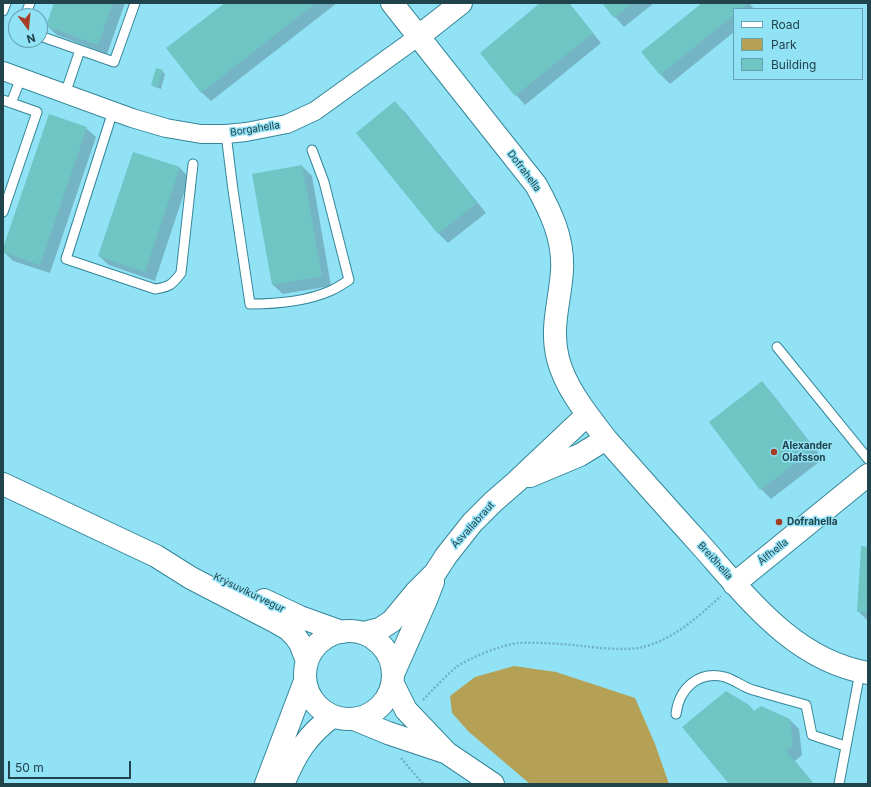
<!DOCTYPE html>
<html>
<head>
<meta charset="utf-8">
<style>
	body { margin:0 }
	#map { position:relative; width:871px; height:787px; overflow:hidden; background:#92e2f6; font-family:Inter,sans-serif }
	canvas { display:block }
	.frame { position:absolute; inset:0; border:4px solid #21434b; pointer-events:none }
	.legend { position:absolute; left:733px; top:8px; width:130px; height:72px; box-sizing:border-box; background:#92e2f6; border:1px solid #65a2b2; margin:0; padding:5px 7px; list-style:none; font-size:12px; color:#21434b }
	.legend li { display:flex; align-items:center; gap:8px; height:20px }
	.legend b { width:20px; border:1px solid #65a2b2 }
	.north { position:absolute; left:8px; top:8px; width:40px; height:40px; box-sizing:border-box; background:#92e2f6; border:1px solid #65a2b2; border-radius:50%; rotate:164deg; font-size:11px; font-weight:700; line-height:16px; text-align:center; color:#21434b }
	.north::after { content:''; display:block; margin:auto; width:14px; height:18px; background:#a53c23; clip-path:polygon(50% 0,100% 100%,50% 72%,0 100%) }
	.scale { position:absolute; left:8px; top:761px; width:123px; height:18px; box-sizing:border-box; border:2px solid #21434b; border-top:0; padding-left:5px; font-size:12px; line-height:14px; white-space:nowrap; color:#21434b; -webkit-text-stroke:3px #92e2f6; paint-order:stroke }
</style>
</head>
<body>
<div id="map">
<canvas width="871" height="787"></canvas>
<div class="frame"></div>
<ul class="legend">
<li><b style="height:5px;background:#fff"></b>Road</li>
<li><b style="height:11px;background:#b5a155"></b>Park</li>
<li><b style="height:11px;background:#6fc4c4"></b>Building</li>
</ul>
<div class="north">N</div>
<div class="scale">50 m</div>
</div>
<script>
const ctx = document.querySelector('canvas').getContext('2d');
ctx.lineJoin = 'round';
function paint(path, color) {
  ctx.fillStyle = color;
  ctx.fill(path, 'evenodd');
}
function trace(path, color, width, dash) {
  ctx.strokeStyle = color;
  ctx.lineWidth = width;
  ctx.lineCap = dash ? 'butt' : 'round';
  ctx.setLineDash(dash || []);
  ctx.stroke(path);
}
function write(font, color, halo, rows, align = 'center') {
  ctx.font = font + ' Inter,sans-serif';
  ctx.lineWidth = 3;
  ctx.setLineDash([]);
  ctx.textBaseline = 'middle';
  ctx.strokeStyle = halo;
  ctx.fillStyle = color;
  for (const [text, x, y, turn = 0] of rows) {
    ctx.save();
    ctx.translate(x, y);
    ctx.rotate((+turn || 0) * Math.PI / 180);
    ctx.textAlign = isNaN(turn) ? turn : align;
    if (halo) ctx.strokeText(text, 0, 0);
    ctx.fillText(text, 0, 0);
    ctx.restore();
  }
}
paint(new Path2D(`
	M514,666L556,672L635,698L655,744L669,784H530L469,732L452,713L450,696L475,677Z`), '#b5a155');
paint(new Path2D(`
	M55,3H125L107,54L57,35L47,26Z
	M226,3H337L211,101L201,92Z
	M542,3H569L601,43L525,105L516,95L481,53Z
	M603,3H654L624,27Z
	M703,3H749L754,9H734V32L670,84L660,74Z
	M162,71L165,74L161,89L155,87L152,85Z
	M395,103L405,112L486,213L448,243L439,234L358,133Z
	M86,128L96,137L50,273L13,261L3,251Z
	M134,153L180,168L189,178L155,281L109,265L99,256Z
	M302,166L312,176L331,286L283,294L273,285L254,175Z
	M762,383L771,392L823,459L771,499L761,489L710,423Z
	M868,548V621L858,611Z
	M754,712L789,719L799,729L802,755L795,761L814,784H730Z`), '#0003');
paint(new Path2D(`
	M54,3H113L98,45L46,26Z
	M225,3H316L201,93L166,48Z
	M540,3H569L593,33L515,96L480,53Z
	M602,3H633L614,18Z
	M702,3H749L741,9H734V15L660,75L641,52Z
	M156,68L163,70L158,87L151,85Z
	M395,101L477,203L438,234L356,133Z
	M49,114L87,127L40,265L3,252V248Z
	M133,152L180,167L145,272L98,256Z
	M302,165L322,276L272,285L252,174Z
	M762,381L814,449L760,490L709,422Z
	M861,546L868,547V612H857Z
	M726,691L749,705L754,711L761,706L790,719L793,746L786,751L812,782V784H729L682,727Z`), '#6fc4c4');
const service = new Path2D(`
	M3,11L6,3
	M25,16L30,3
	M40,36L114,62L135,3
	M65,94L80,50
	M3,100L37,112L3,212
	M11,103L21,78
	M113,111L66,259L155,289C169,287 172,285 181,273L193,164
	M226,134L233,190L250,304C276,304 305,302 330,291C337,288 343,284 349,280L324,182L312,150
	M777,347L868,459
	M676,714C679,689 698,670 725,677C735,680 743,687 753,690C770,695 788,700 806,705L812,735L845,746
	M839,784L860,672`);
const minor = new Path2D(`
	M3,71L132,118L166,128L201,134H226L246,132L287,124L315,111L419,36`);
const tertiary = new Path2D(`
	M392,3L536,185C551,212 564,239 562,271C560,302 550,327 558,359C566,389 587,414 606,439C637,474 668,509 699,543C747,597 793,660 868,673
	M419,36L461,3
	M530,476L580,455L606,439
	M734,584L868,475
	M364,633L380,629L392,621L416,592L435,573L446,556L472,523L493,502L516,482L587,415
	M394,672L426,600L433,582`);
const secondary = new Path2D(`
	M3,484L156,556L191,578L274,621L288,629L295,636L300,643L307,661
	M264,600L300,617L342,632
	M305 675a44 44 0 1 1 88 0a44 44 0 1 1-88 0Z
	M393,684L406,710L447,753L493,784
	M354,719L388,733L442,751
	M266,784L305,681
	M283,784C296,754 306,736 333,716`);
trace(service, '#348698', 11);
trace(minor, '#348698', 20);
trace(tertiary, '#348698', 24);
trace(secondary, '#348698', 24);
trace(new Path2D(`
	M423,700C433,689 444,678 455,668C468,658 504,644 519,643C540,642 562,644 583,646C601,648 626,651 643,647C674,639 698,617 721,596
	M401,758L423,784`), '#70b2c3', 2.5, [2, 2]);
trace(service, '#fff', 9);
trace(minor, '#fff', 18);
trace(tertiary, '#fff', 22);
trace(secondary, '#fff', 22);
for (const [x, y, r, color] of [
	[774,452,4,"#a53c23"],
	[779,522,4,"#a53c23"]
]) {
  const dot = new Path2D();
  dot.arc(x, y, r, 0, 2 * Math.PI);
  ctx.fillStyle = color;
  ctx.fill(dot);
  trace(dot, '#92e2f6', 1.5);
}
write('10px', '#21434b', '#92e2f6', [
	["Borgahella",255,129,-9],
	["Dofrahella",524,171,53],
	["Ásvallabraut",473,525,-48],
	["Álfhella",773,552,-39],
	["Breiðhella",715,561,48],
	["Krýsuvíkurvegur",249,593,26]
]);
write('bold 10px', '#21434b', '#92e2f6', [
	["Alexander",782,446],
	["Olafsson",782,458],
	["Dofrahella",787,522]
], 'left');
</script>
</body>
</html>
